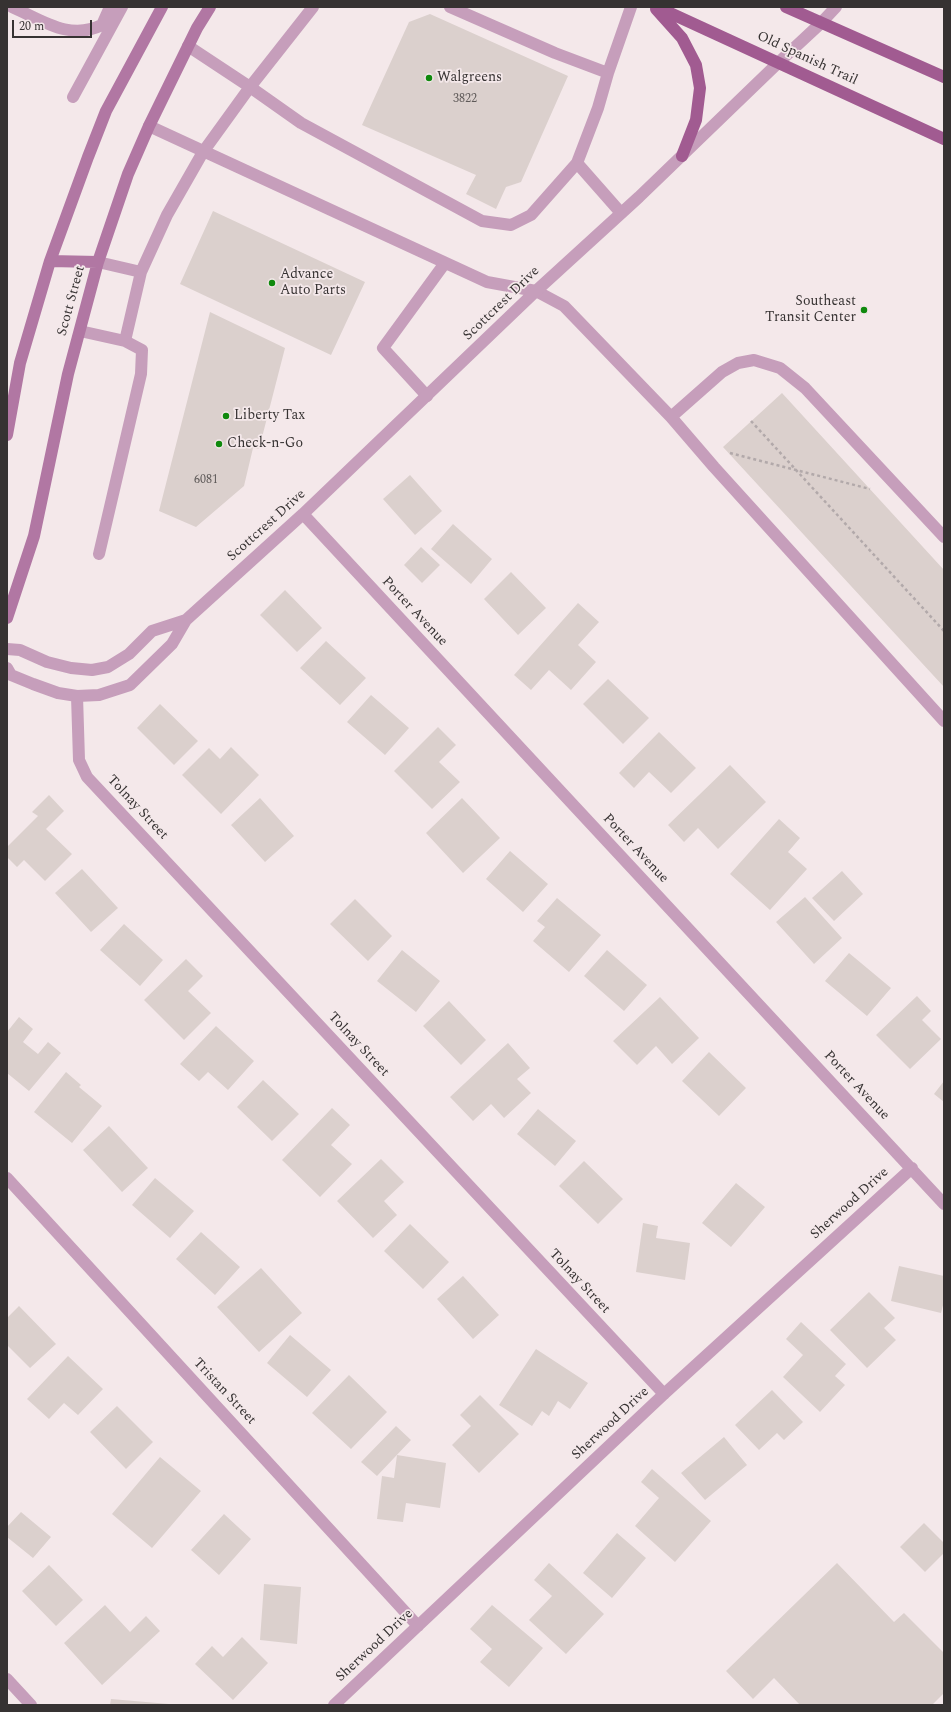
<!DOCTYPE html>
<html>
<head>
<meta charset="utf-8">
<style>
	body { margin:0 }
	#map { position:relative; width:951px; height:1712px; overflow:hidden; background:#f4e8ea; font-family:Spectral,serif }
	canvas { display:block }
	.frame { position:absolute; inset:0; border:8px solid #363232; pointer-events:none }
	.scale { position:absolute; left:12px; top:20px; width:80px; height:18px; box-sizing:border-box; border:2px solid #363232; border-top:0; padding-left:5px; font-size:12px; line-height:14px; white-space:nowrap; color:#363232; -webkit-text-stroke:3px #f4e8ea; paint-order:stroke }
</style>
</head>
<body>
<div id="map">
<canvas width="951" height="1712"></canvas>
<div class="frame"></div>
<div class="scale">20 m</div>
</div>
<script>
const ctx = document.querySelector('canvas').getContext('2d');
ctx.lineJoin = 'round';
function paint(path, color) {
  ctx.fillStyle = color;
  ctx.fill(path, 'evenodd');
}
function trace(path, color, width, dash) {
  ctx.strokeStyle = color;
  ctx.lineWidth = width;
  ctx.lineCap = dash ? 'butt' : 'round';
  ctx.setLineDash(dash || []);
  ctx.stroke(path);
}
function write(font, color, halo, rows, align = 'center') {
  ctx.font = font + ' Spectral,serif';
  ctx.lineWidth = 3.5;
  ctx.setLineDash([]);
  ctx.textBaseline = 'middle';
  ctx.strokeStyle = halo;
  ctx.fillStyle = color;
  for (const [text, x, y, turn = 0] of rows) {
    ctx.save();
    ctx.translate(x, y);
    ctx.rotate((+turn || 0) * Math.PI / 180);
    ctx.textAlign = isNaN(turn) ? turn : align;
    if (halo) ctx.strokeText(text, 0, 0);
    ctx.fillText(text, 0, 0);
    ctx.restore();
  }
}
paint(new Path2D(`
	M430,14L568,76L521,182L506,187L496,209L466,194L476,175L362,125L409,22Z
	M213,211L365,282L331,355L180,284Z
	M210,312L285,348L259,449L253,448L244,486L196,527L159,511Z
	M782,393L944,570V687L723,447Z
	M410,475L442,511L415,535L383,499Z
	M453,524L492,559L471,584L431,549Z
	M421,547L440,565L422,583L404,565Z
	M511,572L546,608L518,635L484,599Z
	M285,590L322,628L297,652L260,615Z
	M578,603L599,622L578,645L596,662L571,690L549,670L531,690L514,675Z
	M326,641L366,678L340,705L300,668Z
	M608,679L649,718L623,744L583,704Z
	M371,695L409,728L385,755L347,722Z
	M160,704L198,741L174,765L137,728Z
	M438,727L456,745L439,762L460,782L432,809L394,771Z
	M659,732L696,768L671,793L649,772L634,788L619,773Z
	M231,747L259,775L221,814L182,775L209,748L220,759Z
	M730,765L766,802L718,849L698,828L684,842L668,825Z
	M49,795L64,811L46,829L72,854L45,881L24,860L17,867L7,857V847L38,816L32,812Z
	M260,798L294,836L265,862L231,825Z
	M462,798L500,838L463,873L426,833Z
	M779,819L800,838L788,852L807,869L770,910L730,874Z
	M510,851L548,884L523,912L486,879Z
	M82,869L118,908L91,932L55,893Z
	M842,871L863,894L834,921L812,898Z
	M805,897L842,938L814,964L776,922Z
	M557,898L601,935L569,972L533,941L545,927L537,921Z
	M355,899L392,936L368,961L330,924Z
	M124,924L163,960L140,986L100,950Z
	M402,950L440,981L416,1012L377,981Z
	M607,950L647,985L624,1011L584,976Z
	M849,953L891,988L867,1016L825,981Z
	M186,959L203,976L188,991L211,1013L184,1040L144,1000Z
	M917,996L931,1011L922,1020L941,1039L910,1069L876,1035Z
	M660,997L699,1038L672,1064L656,1046L637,1065L613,1041Z
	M449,1001L486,1040L461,1065L423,1026Z
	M19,1017L33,1029L23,1042L38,1054L48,1042L61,1053L29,1091L7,1073V1032Z
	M216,1026L254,1061L228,1090L208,1072L199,1081L180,1064Z
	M508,1043L530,1068L517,1079L531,1093L504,1118L491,1104L473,1121L450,1097Z
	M709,1052L746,1088L719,1116L682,1081Z
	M66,1072L81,1085L79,1087L102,1106L72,1143L34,1112Z
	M263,1080L299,1114L272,1141L237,1107Z
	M944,1081V1102L934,1094Z
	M332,1108L350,1125L331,1145L352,1164L320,1197L282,1160Z
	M538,1109L576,1141L555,1166L517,1134Z
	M109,1126L148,1168L122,1192L83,1150Z
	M381,1159L404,1182L384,1201L397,1215L373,1238L337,1201Z
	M584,1161L623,1199L598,1224L559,1186Z
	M155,1178L194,1211L170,1238L132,1205Z
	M736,1183L765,1207L731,1247L702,1223Z
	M643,1223L658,1226L656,1238L690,1243L685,1280L636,1272Z
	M410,1224L449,1262L423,1289L384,1251Z
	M201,1232L240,1267L215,1295L176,1259Z
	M899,1266L944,1276V1301L941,1313L891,1301Z
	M261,1268L302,1313L259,1352L217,1307Z
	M463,1276L499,1315L473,1339L437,1299Z
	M869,1292L895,1318L884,1328L896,1340L867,1368L830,1330Z
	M19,1306L56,1344L30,1368L7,1345V1318Z
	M801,1322L846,1364L835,1376L845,1385L820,1412L783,1377L803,1355L786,1339Z
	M290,1335L331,1370L307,1397L267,1363Z
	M536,1349L588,1383L570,1409L558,1401L549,1416L542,1411L532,1426L499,1405Z
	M68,1356L103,1389L78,1415L64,1403L49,1419L27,1399Z
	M349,1375L387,1412L351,1449L312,1413Z
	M772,1390L803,1422L784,1440L777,1433L759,1450L735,1425Z
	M480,1395L519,1434L479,1473L452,1445L471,1426L460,1415Z
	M117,1406L153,1442L126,1469L90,1432Z
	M396,1426L411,1440L377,1476L361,1462Z
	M724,1437L747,1465L705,1500L681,1473Z
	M397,1455L446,1463L440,1508L406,1503L403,1522L377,1519L382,1476L394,1478Z
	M160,1457L201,1491L152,1548L112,1514Z
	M652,1469L711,1521L675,1562L635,1526L659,1498L641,1482Z
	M21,1512L51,1537L33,1558L7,1537V1527Z
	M224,1514L251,1539L219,1575L191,1550Z
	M924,1523L944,1543V1553L925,1572L900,1547Z
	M617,1533L646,1558L612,1598L583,1573Z
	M549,1563L604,1614L566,1654L529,1620L552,1596L534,1580Z
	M837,1563L894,1622L904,1613L944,1653V1693L932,1705H800L774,1678L753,1699L726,1671Z
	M49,1565L83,1600L56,1626L22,1591Z
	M264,1584L301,1587L297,1644L260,1640Z
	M105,1605L130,1632L146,1616L160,1631L102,1685L64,1643Z
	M492,1605L543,1648L509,1687L480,1662L492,1649L470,1629Z
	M242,1637L268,1663L233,1700L195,1664L212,1646L223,1657Z
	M111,1699L169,1704V1705H110Z`), '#dbd0cd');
trace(new Path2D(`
	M751,421L944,631
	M730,453L870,489`), '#b2a9aa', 2.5, [3, 3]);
trace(new Path2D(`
	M12,7C42,20 69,41 102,25L110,7
	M450,7L555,53L608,73L631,7
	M188,46L250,87L313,7
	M73,97L122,7
	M149,126L487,282L536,291L564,306L671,417L714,467L944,721
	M577,163L621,213
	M98,262L141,272L125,341
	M141,272L167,215L203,152L250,87L301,123L482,221L511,225L531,215L577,163L598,108L608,73
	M80,331L125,341L142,350L141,374L99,554
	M427,396L383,348L445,263
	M671,417L722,372L738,363L754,360L780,368L805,388L944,537`), '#c69ebb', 12);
trace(new Path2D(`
	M303,514L944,1204
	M7,649L20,650L47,662L71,668L92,670L108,667L129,654L152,631L186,620
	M7,668L11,675L33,684L58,693L77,696L99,695L130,685L172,644L186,620L303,514L536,291L639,197L778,63L821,23L836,7
	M77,696L79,760L87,777L664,1394
	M7,1178L418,1626
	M7,1679L31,1705
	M334,1705L664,1394L912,1168`), '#c69ebb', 12);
trace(new Path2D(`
	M50,261L98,262
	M7,435L20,363L50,261L88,157L106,111L162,7
	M7,618L34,536L68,374L98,262L128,174L149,126L197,28L210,7`), '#b177a3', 12);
trace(new Path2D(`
	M657,7L944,139
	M786,7L944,77
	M656,9L682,38L696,65L700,88L696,120L682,156`), '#a15b91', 12);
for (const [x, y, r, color] of [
	[429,78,4,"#0f890d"],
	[272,283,4,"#0f890d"],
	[864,310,4,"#0f890d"],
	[226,416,4,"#0f890d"],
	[219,444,4,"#0f890d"]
]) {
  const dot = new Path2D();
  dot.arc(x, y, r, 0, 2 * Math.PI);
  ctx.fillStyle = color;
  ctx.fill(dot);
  trace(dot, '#f4e8ea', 1.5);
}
write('12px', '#5f5a59', null, [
	["3822",465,100],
	["6081",206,481]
]);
write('14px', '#363232', '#f4e8ea', [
	["Old Spanish Trail",807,59,25],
	["Scott Street",72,301,-75],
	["Scottcrest Drive",502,304,-44],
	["Scottcrest Drive",267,526,-42],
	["Porter Avenue",414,612,47],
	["Tolnay Street",137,808,47],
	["Porter Avenue",635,849,47],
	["Tolnay Street",358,1045,47],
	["Porter Avenue",856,1086,47],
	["Sherwood Drive",850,1204,-42],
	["Tolnay Street",579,1282,47],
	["Tristan Street",224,1392,47],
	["Sherwood Drive",611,1424,-43],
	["Sherwood Drive",375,1646,-43]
]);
write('14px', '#363232', '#f4e8ea', [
	["Walgreens",437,78],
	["Advance",280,275],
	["Auto Parts",280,291],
	["Southeast",856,302,"right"],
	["Transit Center",856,318,"right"],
	["Liberty Tax",234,416],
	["Check-n-Go",227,444]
], 'left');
</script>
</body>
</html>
